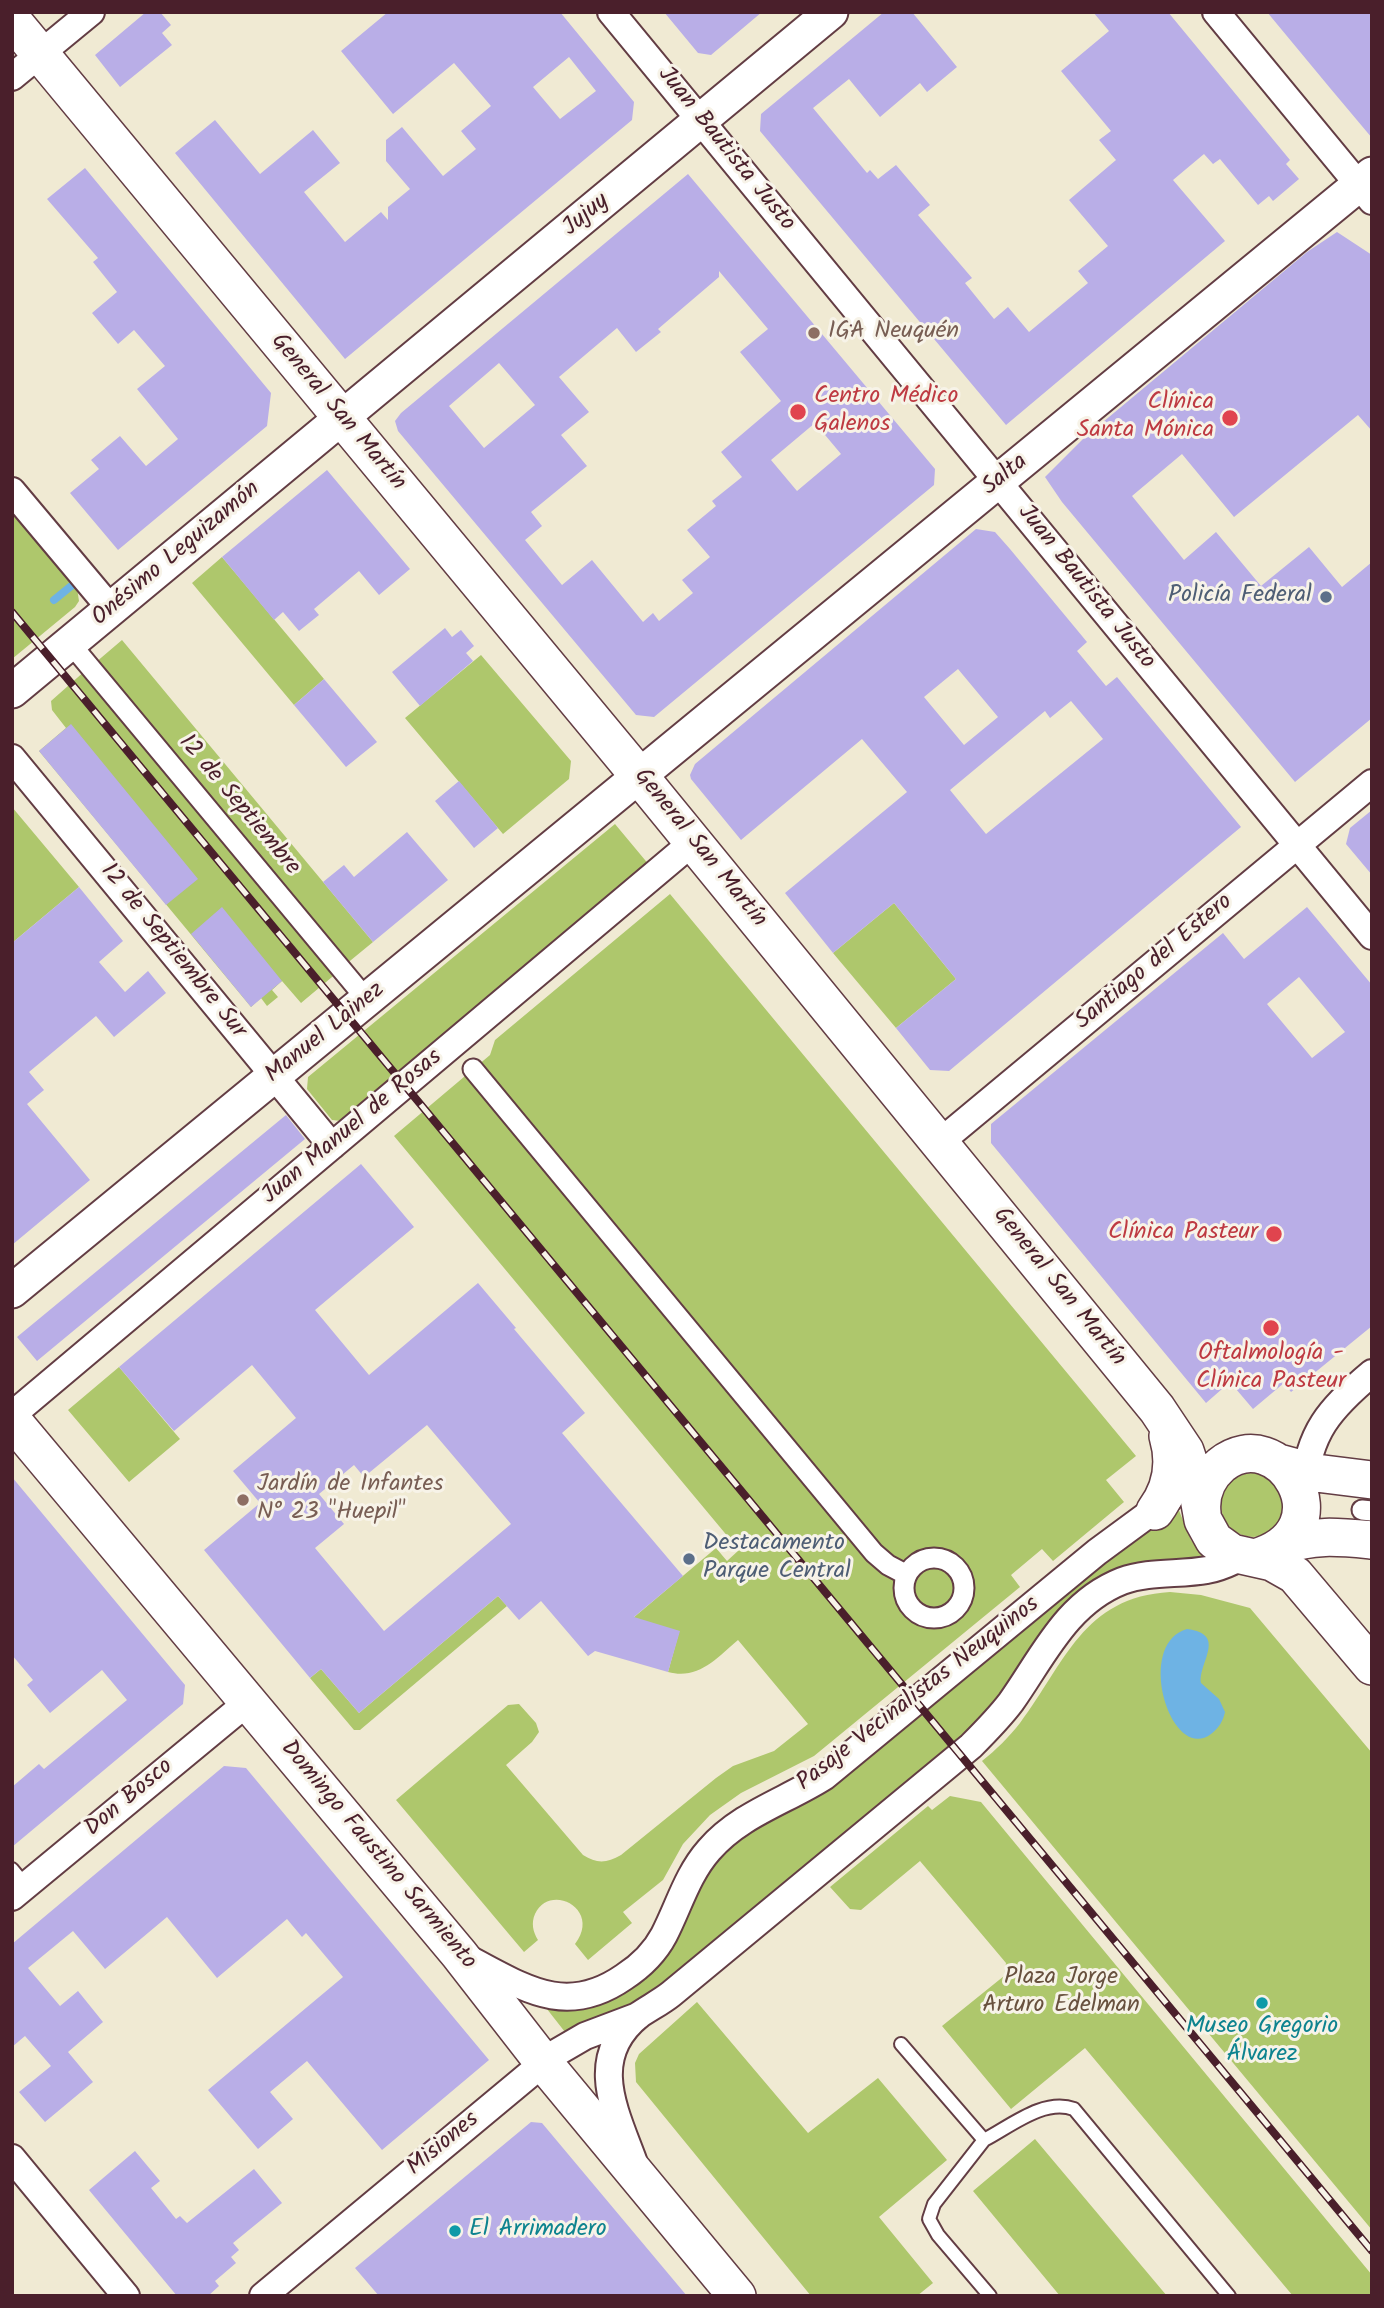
<!DOCTYPE html>
<html>
<head>
<meta charset="utf-8">
<style>
	body { margin:0 }
	#map { position:relative; width:1384px; height:2308px; overflow:hidden; background:#f0ead3; font-family:Kalam,sans-serif }
	canvas { display:block }
	.frame { position:absolute; inset:0; border:14px solid #4a1f2b; pointer-events:none }
</style>
</head>
<body>
<div id="map">
<canvas width="1384" height="2308"></canvas>
<div class="frame"></div>
</div>
<script>
const ctx = document.querySelector('canvas').getContext('2d');
ctx.lineJoin = 'round';
function paint(path, color) {
  ctx.fillStyle = color;
  ctx.fill(path, 'evenodd');
}
function trace(path, color, width, dash) {
  ctx.strokeStyle = color;
  ctx.lineWidth = width;
  ctx.lineCap = dash ? 'butt' : 'round';
  ctx.setLineDash(dash || []);
  ctx.stroke(path);
}
function write(font, color, halo, rows, align = 'center') {
  ctx.font = font + ' Kalam,sans-serif';
  ctx.lineWidth = 6;
  ctx.setLineDash([]);
  ctx.textBaseline = 'middle';
  ctx.strokeStyle = halo;
  ctx.fillStyle = color;
  for (const [text, x, y, turn = 0] of rows) {
    ctx.save();
    ctx.translate(x, y);
    ctx.rotate((+turn || 0) * Math.PI / 180);
    ctx.textAlign = isNaN(turn) ? turn : align;
    if (halo) ctx.strokeText(text, 0, 0);
    ctx.fillText(text, 0, 0);
    ctx.restore();
  }
}
paint(new Path2D(`
	M12,509L77,588L79,601L75,607L12,659Z
	M222,557L324,679L294,705L192,583Z
	M122,640L373,942L345,965L95,663Z
	M481,655L571,761L569,779L503,834L405,718Z
	M86,670L338,972L301,1003L282,981L272,990L278,997L267,1006L261,998L251,1007L39,751L66,728L52,710L51,701Z
	M12,807L79,887L12,943Z
	M615,824L650,866L342,1121L332,1120L307,1089L308,1077Z
	M670,894L1136,1456L1106,1480L1124,1502L1053,1561L1042,1549L1011,1575L1020,1587L814,1756L741,1793L710,1815L683,1844L663,1880L623,1912L632,1923L588,1960L575,1944C602,1909 550,1882 535,1914C531,1923 533,1932 538,1940L524,1952L396,1800L508,1705L519,1704L536,1723L539,1732L532,1742L506,1765L583,1855C597,1864 607,1863 621,1855L716,1778L733,1766L774,1751L808,1724L738,1640C716,1659 698,1680 668,1672L679,1632L620,1629L716,1548L727,1561L739,1550L394,1136L490,1055L495,1040Z
	M894,903L956,979L896,1028L833,953Z
	M119,1367L180,1439L129,1482L68,1410Z
	M1221 1505a32 32 0 1 1 64 0a32 32 0 1 1-64 0Z
	M1178,1508L1191,1540L1207,1561L1131,1572L993,1712L676,1977L623,2010L565,2032L543,2004L598,2001L712,1860L1096,1561Z
	M1170,1592L1201,1595L1250,1608L1372,1753V2230L982,1761C996,1750 1009,1737 1020,1723C1065,1663 1083,1597 1170,1592Z
	M498,1596L507,1606L360,1730H354L310,1678L321,1669L359,1713Z
	M950,1796L981,1802L1372,2275V2296H1293L1085,2048L1011,2109L942,2026L1004,1976L1006,1963L920,1861L861,1910L850,1909L830,1887L928,1806L932,1810Z
	M697,2002L808,2133L878,2078L947,2160L879,2217L933,2283L917,2296H811L636,2082L635,2063L639,2054Z
	M1035,2139L1167,2296H1060L973,2191Z`), '#aec76c');
paint(new Path2D(`
	M1187,1629C1228,1634 1198,1663 1201,1683L1219,1699L1225,1712C1223,1721 1219,1728 1211,1734C1171,1764 1134,1644 1187,1629Z`), '#6eb3e4');
trace(new Path2D(`
	M54,600L81,578`), '#6eb3e4', 8);
paint(new Path2D(`
	M146,12H160L171,25L162,33L172,45L120,87L95,55Z
	M388,12H560L634,102L632,120L345,359L175,153L215,120L260,174L313,130L340,163L304,192L345,242L381,212L388,220V207L410,189L386,161V140L402,127L443,176L476,149L461,131L491,106L454,63L393,114L341,51ZM569,57L596,91L560,119L533,87Z
	M664,12H762L711,55L698,53Z
	M884,12H912L957,67L927,92L920,83L880,117L849,79L813,108L867,173L870,170L878,179L896,165L930,205L918,215L972,278L965,283L994,319L1008,307L1029,332L1088,283L1078,271L1108,246L1069,200L1116,160L1099,140L1111,131L1061,71L1109,31L1093,12H1168L1290,160L1286,164L1299,179L1273,201L1269,196L1258,205L1220,159L1213,164L1204,154L1173,180L1225,241L1006,425L760,131L761,114Z
	M1267,12H1372V138L1330,88Z
	M85,168L271,393L267,426L118,550L70,493L99,469L91,460L120,436L146,466L178,439L137,389L165,366L134,330L118,344L92,313L117,292L93,262L98,258L47,199Z
	M688,174L935,469L934,485L654,717L636,715L398,431L395,421L401,413ZM719,271L768,329L740,352L781,401L721,452L742,477L712,501L716,506L687,530L710,557L682,580L693,593L659,621L653,613L643,622L592,560L562,585L525,540L542,526L531,512L587,466L561,435L589,412L559,377L617,328L636,352L661,332L658,329L719,277ZM499,363L535,405L484,448L449,406ZM815,423L841,454L797,491L771,460Z
	M1337,232L1372,255V431L1358,415L1234,517L1182,454L1132,496L1184,560L1216,532L1261,586L1309,547L1342,587L1372,562V718L1295,782L1062,502L1045,477L1085,437L1307,252Z
	M327,470L410,569L379,595L359,571L314,609L319,615L299,631L283,612L274,620L222,557Z
	M976,529L995,532L1010,549L1087,642L1077,651L1106,686L1117,677L1241,827L949,1071L930,1070L896,1028L956,979L894,903L833,953L785,893L907,792L862,739L741,840L691,779L690,775L695,764ZM958,669L998,717L964,745L924,697ZM1071,701L1103,739L986,834L950,790L1045,711L1050,718Z
	M445,628L452,637L461,630L474,646L466,653L473,661L420,706L392,672Z
	M324,679L377,742L346,767L294,705Z
	M71,724L198,879L166,905L39,751Z
	M459,781L498,828L474,848L435,801Z
	M1372,810V875L1346,844L1350,828Z
	M407,832L448,880L373,942L323,882L344,865L354,877Z
	M79,887L123,941L99,962L125,992L148,971L166,993L114,1037L96,1016L29,1072L44,1090L27,1104L90,1180L12,1245V943Z
	M222,907L282,981L251,1007L191,934Z
	M1307,907L1372,985V1326L1291,1392L1284,1383L1253,1409L1230,1382L1206,1403L991,1143V1124L1223,933L1244,959ZM1299,977L1345,1032L1312,1058L1267,1004Z
	M286,1115L305,1139L37,1361L17,1337Z
	M361,1164L414,1227L315,1310L369,1375L478,1283L516,1328L514,1329L585,1413L562,1433L683,1576L634,1617L680,1631L668,1672L595,1651L588,1656L541,1601L519,1620L498,1596L359,1713L321,1669L310,1678L204,1550L260,1503L233,1471L296,1418L252,1365L174,1431L119,1367ZM427,1425L511,1524L384,1631L315,1548L344,1524L319,1494L354,1465L364,1477Z
	M12,1477L185,1685L183,1704L12,1847V1787L39,1764L44,1769L127,1700L102,1670L50,1713L27,1685L33,1680L12,1655Z
	M224,1766L246,1768L489,2060L382,2150L307,2061L270,2092L293,2119L258,2149L208,2090L343,1977L306,1933L302,1937L287,1919L217,1978L167,1917L105,1969L73,1931L28,1968L60,2006L78,1991L103,2022L68,2052L93,2082L45,2122L19,2092L51,2066L25,2036L12,2047V1944Z
	M531,2122L542,2123L687,2296H379L355,2268Z
	M135,2151L160,2181L151,2188L176,2219L180,2216L187,2223L254,2169L282,2203L233,2243L239,2250L231,2257L236,2263L215,2281L219,2286L208,2296H177L89,2190Z`), '#b9aee7');
const service = new Path2D(`
	M12,1869L26,1886
	M901,2044L984,2140C1011,2126 1044,2098 1074,2109L1229,2296
	M984,2140L934,2204L929,2219L938,2235L990,2296`);
const pedestrian = new Path2D(`
	M70,643L367,1000
	M473,1069L874,1553L888,1565L907,1575
	M1362,1510L1372,1511
	M904 1588a30 30 0 1 1 60 0a30 30 0 1 1-60 0Z`);
const minor = new Path2D(`
	M611,12L1372,936
	M1216,12L1372,201
	M12,77L91,12
	M12,491L111,609
	M12,758L332,1146
	M939,1143L1372,783
	M12,1415L693,842
	M1304,1488C1308,1433 1330,1408 1372,1373
	M12,1897L248,1702
	M467,1958C523,1987 565,2018 624,1977C641,1966 655,1952 664,1935C679,1906 687,1875 709,1850C740,1814 786,1801 825,1776L1097,1552L1169,1499
	M12,2158L126,2296
	M633,2160C614,2109 587,2057 639,2015C649,2008 661,2002 671,1994L971,1746C985,1732 999,1718 1011,1702C1043,1657 1066,1603 1122,1581C1149,1571 1179,1575 1207,1570C1220,1568 1231,1562 1242,1557
	M263,2296L554,2054L585,2036L638,2016`);
const tertiary = new Path2D(`
	M12,691L831,12
	M12,1291L1372,174`);
const secondary = new Path2D(`
	M12,20L640,777L1157,1409L1185,1451L1197,1487L1203,1520L1214,1540L1232,1553L1272,1562L1295,1575L1372,1666
	M12,1420L459,1954L543,2062L737,2296
	M1279,1463L1316,1473L1372,1480
	M1155,1511C1172,1488 1176,1463 1168,1436
	M1202,1513C1200,1494 1206,1478 1221,1465C1279,1418 1350,1530 1255,1558
	M1282,1546C1312,1534 1340,1537 1372,1540`);
trace(service, '#633d44', 16);
trace(pedestrian, '#633d44', 23);
trace(minor, '#633d44', 30);
trace(tertiary, '#633d44', 37);
trace(secondary, '#633d44', 40);
trace(service, '#fff', 12);
trace(pedestrian, '#fff', 19);
trace(minor, '#fff', 26);
trace(tertiary, '#fff', 33);
trace(secondary, '#fff', 37);
const rail = new Path2D(`
	M12,612L1372,2251`);
trace(rail, '#4a1f2b', 8);
trace(rail, '#f7f3e8', 5, [16]);
for (const [x, y, r, color] of [
	[814,333,7,"#8d6e63"],
	[798,412,9,"#e0444e"],
	[1230,418,9,"#e0444e"],
	[1326,597,7,"#5c6f8a"],
	[1274,1234,9,"#e0444e"],
	[1271,1328,9,"#e0444e"],
	[243,1500,7,"#8d6e63"],
	[689,1559,7,"#5c6f8a"],
	[1262,2003,7,"#0f9aa8"],
	[455,2231,7,"#0f9aa8"]
]) {
  const dot = new Path2D();
  dot.arc(x, y, r, 0, 2 * Math.PI);
  ctx.fillStyle = color;
  ctx.fill(dot);
  trace(dot, '#f7f3e8', 2.5);
}
write('24px', '#4a1f2b', '#f7f3e8', [
	["Juan Bautista Justo",725,150,51],
	["Jujuy",587,216,-40],
	["General San Martín",337,413,50],
	["Salta",1006,476,-39],
	["Onésimo Leguizamón",177,555,-40],
	["Juan Bautista Justo",1085,588,51],
	["12 de Septiembre",238,806,50],
	["General San Martín",699,849,51],
	["12 de Septiembre Sur",172,952,51],
	["Santiago del Estero",1155,963,-40],
	["Manuel Lainez",326,1034,-39],
	["Juan Manuel de Rosas",353,1128,-40],
	["General San Martín",1058,1288,51],
	["Pasaje Vecinalistas Neuquinos",919,1695,-38],
	["Don Bosco",130,1799,-40],
	["Domingo Faustino Sarmiento",377,1856,50],
	["Misiones",444,2145,-40]
]);
write('24px', '#785e54', '#f7f3e8', [
	["IGA Neuquén",828,333],
	["Jardín de Infantes",257,1486],
	["N° 23 \"Huepil\"",257,1514]
], 'left');
write('24px', '#be3a42', '#f7f3e8', [
	["Centro Médico",814,398,"left"],
	["Galenos",814,426,"left"],
	["Clínica",1214,404],
	["Santa Mónica",1214,432],
	["Clínica Pasteur",1258,1234],
	["Oftalmología -",1271,1355,"center"],
	["Clínica Pasteur",1271,1383,"center"]
], 'right');
write('24px', '#4e5e75', '#f7f3e8', [
	["Policía Federal",1312,597],
	["Destacamento",703,1545,"left"],
	["Parque Central",703,1573,"left"]
], 'right');
write('24px', '#68513e', '#f7f3e8', [
	["Plaza Jorge",1061,1979],
	["Arturo Edelman",1061,2007]
]);
write('24px', '#0d838f', '#f7f3e8', [
	["Museo Gregorio",1262,2028],
	["Álvarez",1262,2056],
	["El Arrimadero",469,2231,"left"]
]);
</script>
</body>
</html>
